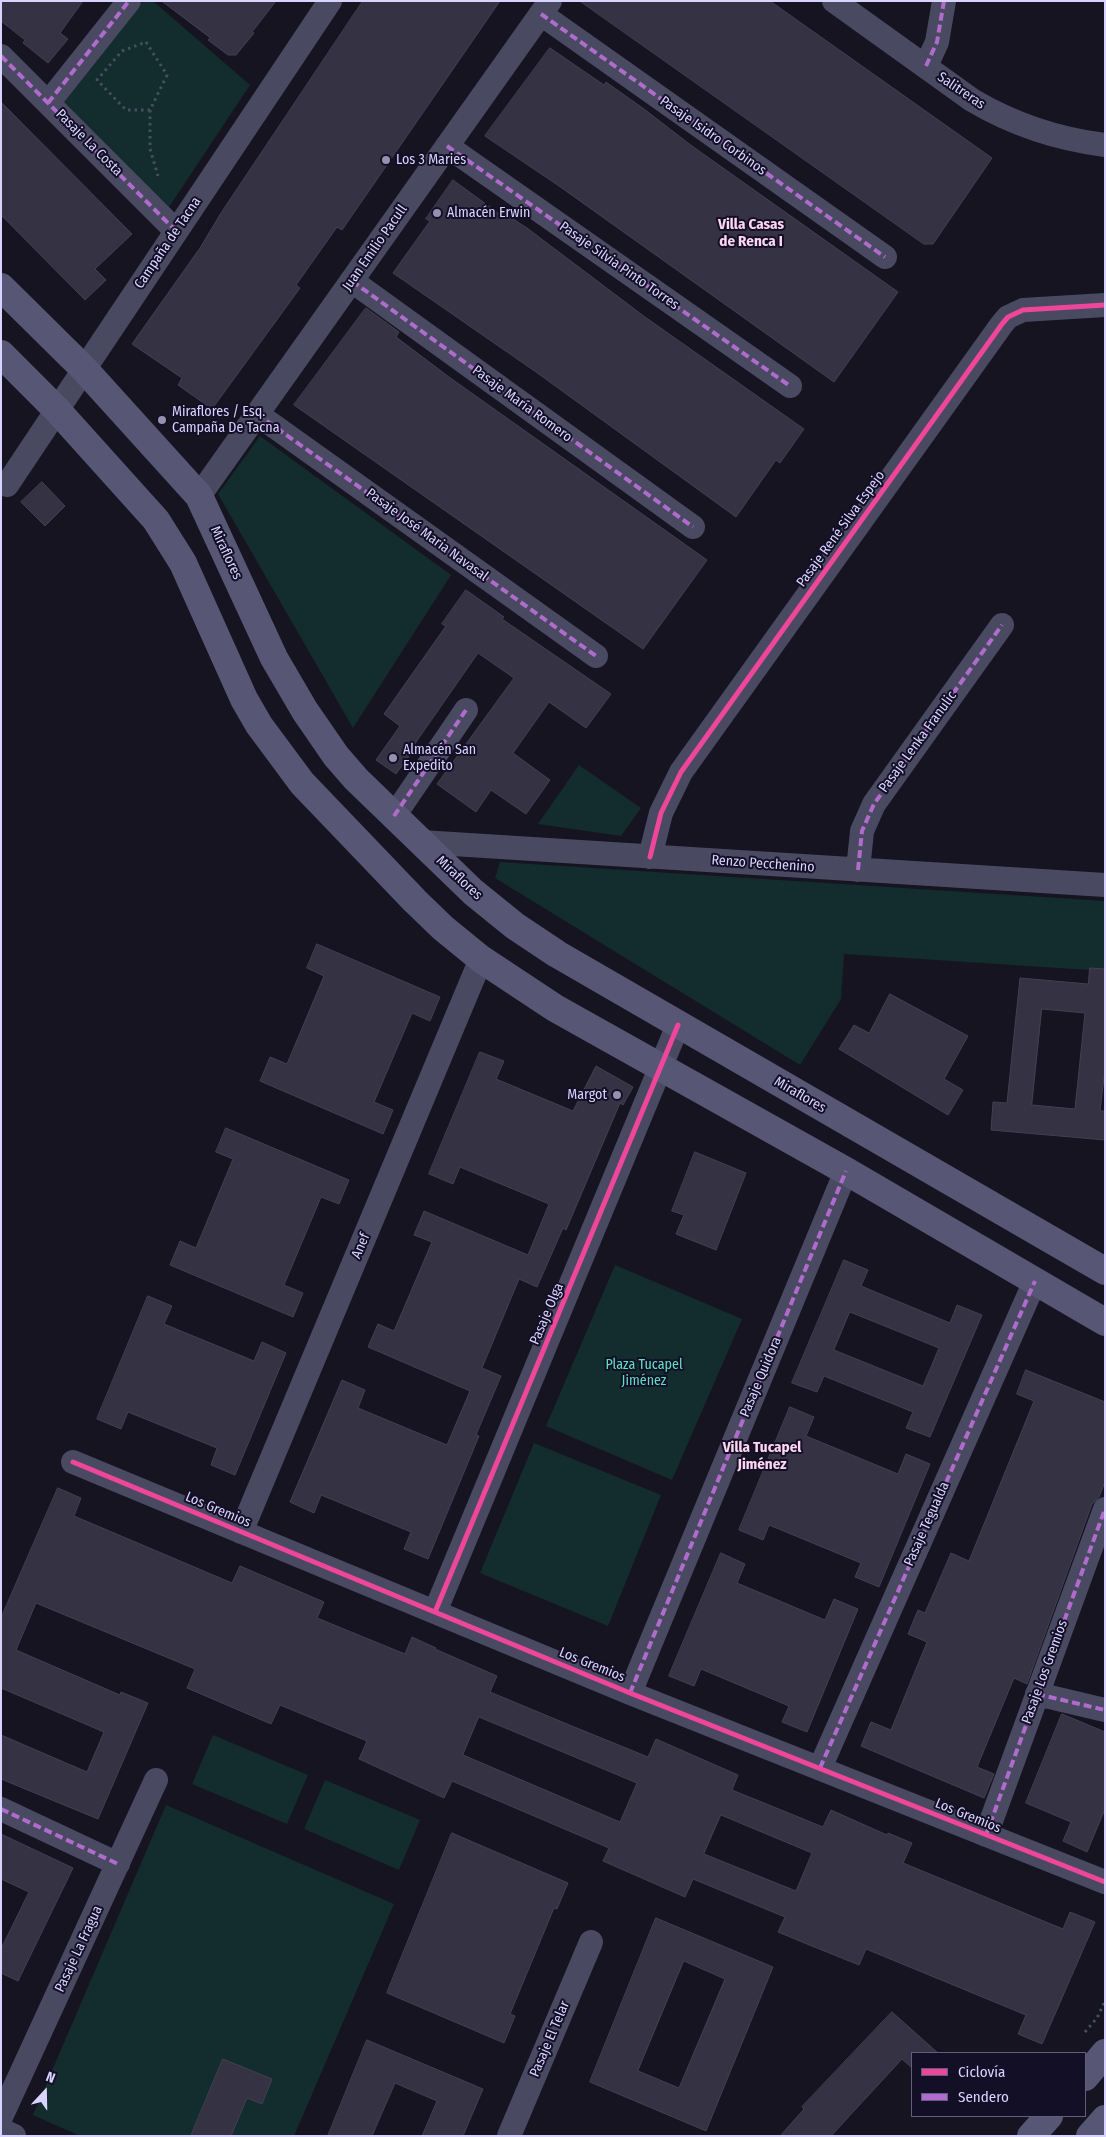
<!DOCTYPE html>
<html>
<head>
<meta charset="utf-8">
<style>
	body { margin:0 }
	#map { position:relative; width:1106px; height:2137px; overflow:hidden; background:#161421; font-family:"Fira Sans Condensed",sans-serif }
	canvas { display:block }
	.frame { position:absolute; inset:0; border:2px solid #d9d4ff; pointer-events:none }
	.legend { position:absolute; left:911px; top:2052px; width:175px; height:65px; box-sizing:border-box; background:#130f26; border:1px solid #625e7d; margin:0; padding:6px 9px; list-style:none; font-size:15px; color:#d9d4ff }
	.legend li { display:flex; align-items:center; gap:10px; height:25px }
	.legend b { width:25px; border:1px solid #625e7d }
	.north { position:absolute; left:20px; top:2067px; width:50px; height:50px; -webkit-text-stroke:4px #130f26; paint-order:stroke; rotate:21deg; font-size:14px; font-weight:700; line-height:20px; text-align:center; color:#d9d4ff }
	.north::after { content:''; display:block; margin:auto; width:18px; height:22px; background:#d9d4ff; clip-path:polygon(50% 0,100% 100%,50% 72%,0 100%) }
</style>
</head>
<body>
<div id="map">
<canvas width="1106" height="2137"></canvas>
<div class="frame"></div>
<ul class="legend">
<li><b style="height:6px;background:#ed469a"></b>Ciclovía</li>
<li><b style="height:6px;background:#b06ccc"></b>Sendero</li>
</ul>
<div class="north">N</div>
</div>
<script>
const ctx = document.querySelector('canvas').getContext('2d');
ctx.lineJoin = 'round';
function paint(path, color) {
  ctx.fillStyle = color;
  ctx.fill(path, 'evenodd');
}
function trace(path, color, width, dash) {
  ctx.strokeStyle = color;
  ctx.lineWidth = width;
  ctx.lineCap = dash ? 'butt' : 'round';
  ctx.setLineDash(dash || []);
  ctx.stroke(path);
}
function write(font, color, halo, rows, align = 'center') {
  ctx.font = font + ' "Fira Sans Condensed",sans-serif';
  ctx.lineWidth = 4;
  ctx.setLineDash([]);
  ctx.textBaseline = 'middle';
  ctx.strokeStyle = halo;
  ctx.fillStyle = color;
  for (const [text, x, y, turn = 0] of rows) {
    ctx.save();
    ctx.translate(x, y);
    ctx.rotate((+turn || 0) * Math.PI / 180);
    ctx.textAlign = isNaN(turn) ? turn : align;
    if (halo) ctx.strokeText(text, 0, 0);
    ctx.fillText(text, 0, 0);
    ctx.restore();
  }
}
paint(new Path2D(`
	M143,1H153L250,85L169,207L60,101Z
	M260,436L451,575L353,728L218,494Z
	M579,765L641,808L621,836L538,824Z
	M500,862L1105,901V971L844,954L841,999L800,1065L495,878Z
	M615,1265L742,1319L672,1480L546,1426Z
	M534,1443L661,1495L608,1626L480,1573Z
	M213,1735L308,1775L287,1824L192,1784Z
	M325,1780L420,1820L399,1870L304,1829Z
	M166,1805L394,1904L294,2136H80L33,2115Z`), '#132c2d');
const building = new Path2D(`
	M1,1H83L60,33L68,39L48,63L23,43L25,40L1,21Z
	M162,1H276L252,32L254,33L236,55H228L208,40L210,38Z
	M363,1H500L342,230L337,227L296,285L300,288L212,409L178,385L182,378L132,344L200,248L221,213Z
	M580,1H770L992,158L933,244H924Z
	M550,48L604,85L606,82L644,109L692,146L898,292L834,382L559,186L485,136Z
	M1,102L132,234L95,269L106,280L85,300L1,215Z
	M453,180L505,218L507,215L527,228L645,317L804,429L780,463L776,460L736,517L536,372L393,273L430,221L426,219Z
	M366,308L399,332L396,337L449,377L707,560L643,649L294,405Z
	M42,482L65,506L45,526L21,502Z
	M466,590L504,617L502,619L611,694L586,728L549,702L513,753L550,780L526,814L491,790L476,812L437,784L514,678L478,653L407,755L409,756L396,774L376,760L400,726L384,714L446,626L442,624Z
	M317,944L440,997L430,1021L412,1013L374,1102L393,1110L383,1134L260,1081L270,1057L287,1064L324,976L307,968Z
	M1090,968L1105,969V1069L1100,1111H1105V1140L991,1130L993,1102L1007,1103L1020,978L1088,984ZM1042,1009L1085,1013L1075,1109L1032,1105Z
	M890,994L968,1036L944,1079L963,1090L948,1115L839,1049L854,1025L869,1033Z
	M480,1052L504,1061L496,1079L573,1111L596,1066L633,1087L623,1105L620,1103L566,1230L563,1228L537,1287L519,1279L482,1368L501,1376L476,1435L479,1436L428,1559L404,1549L411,1532L321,1495L314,1513L290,1502L342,1380L365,1390L358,1408L447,1445L470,1391L368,1347L378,1324L394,1331L432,1242L414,1235L424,1211L528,1255L549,1204L460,1167L453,1184L429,1174Z
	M226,1128L349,1180L339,1204L321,1197L284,1285L303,1293L293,1317L170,1265L180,1241L196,1248L233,1159L216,1152Z
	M695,1152L746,1173L716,1250L676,1234L684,1215L672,1211Z
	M844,1260L868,1270L861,1286L950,1323L957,1305L982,1315L930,1437L906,1428L913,1412L824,1376L817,1392L792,1383ZM850,1312L939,1348L923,1386L834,1350Z
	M148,1296L172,1306L164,1324L254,1361L262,1342L286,1353L235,1475L211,1465L217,1448L128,1412L121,1429L97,1419Z
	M1026,1370L1105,1402V1482L1099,1497L1092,1504L1027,1684L1014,1678L977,1767L994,1774L984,1798L861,1746L871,1722L891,1730L927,1642L908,1634L918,1610L925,1613L951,1553L969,1561L1034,1401L1017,1394Z
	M790,1407L814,1417L806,1436L898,1474L906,1454L930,1464L879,1587L855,1577L861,1563L769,1525L763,1540L739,1530Z
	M58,1488L81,1498L74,1516L232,1583L240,1566L324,1602L317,1618L405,1654L412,1637L436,1648L435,1649L497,1676L490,1692L567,1724L648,1757L656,1739L738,1775L732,1790L823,1827L831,1810L887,1835L888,1833L912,1843L903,1863L1063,1929L1070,1912L1095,1922L1042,2044L1018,2034L1026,2015L866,1949L859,1965L802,1942L778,1932L785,1917L693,1879L685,1897L603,1861L609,1848L452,1781L444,1798L359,1759L367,1741L280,1705L271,1724L187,1688L195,1669L36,1603L16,1650L120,1695L121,1692L148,1703L98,1819L1,1779V1735L87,1772L104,1732L1,1688V1618ZM479,1717L637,1783L620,1822L463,1755ZM721,1815L812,1853L796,1891L704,1854Z
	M721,1553L745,1564L737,1583L825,1620L834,1599L858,1609L807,1732L782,1722L789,1706L701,1669L694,1686L669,1676Z
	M1062,1714L1105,1732V1809L1087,1852L1063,1841L1071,1822L1026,1803Z
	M452,1833L568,1883L557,1909L554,1908L510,2014L515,2016L504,2043L387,1993Z
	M1,1834L73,1868L18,1981L1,1973V1949L29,1892L1,1879Z
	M656,1918L773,1967L706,2131L590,2082ZM684,1961L725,1979L679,2088L638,2071Z
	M892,2012L938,2053H912V2068L902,2059L831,2136H780L804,2109L802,2107Z
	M367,2040L483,2089L463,2136H422L437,2101L395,2083L372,2136H328Z
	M223,2059L272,2079L262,2104L247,2098L231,2136H191Z`);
paint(building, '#343243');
trace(building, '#433f54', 1);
trace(new Path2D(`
	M146,42L167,75L150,110H126L97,80L122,51Z
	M150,110V149L158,176
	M1085,2032L1097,2018L1105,2001`), '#44505f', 3, [2.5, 4]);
trace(new Path2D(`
	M834,1L972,100C1014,125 1057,139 1105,145
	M541,14L885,257
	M1,56L176,231
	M926,66L937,42L944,1
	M48,103L129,1
	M447,146L790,386
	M352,281L693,527
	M257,414L596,656
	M7,485L330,1
	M199,496L550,1
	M394,816L466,710
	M421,842L1105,885
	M650,857L661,813L681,772L1002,324L1008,317L1023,310L1105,305
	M858,870L862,831L874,804L1002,625
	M73,1462L630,1693L1105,1882
	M241,1532L481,959
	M435,1612L678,1025
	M630,1693L846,1171
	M1037,1694L1105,1710
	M820,1768L1035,1281
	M1,1809L118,1864
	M986,1835L1105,1509
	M1,2117L156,1780
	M1,2130L14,2136
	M509,2136L591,1942`), '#4a4962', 24);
trace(new Path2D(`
	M1,287L84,369L199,496L274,658L305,711L336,756L356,779L473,892L515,926L557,954L1105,1271
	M1,354L57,410L156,520L183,563L244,699L259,725L302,783L415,901L443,928L481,959L555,1008L846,1171L1105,1322
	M1085,2077L1105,2053
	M1031,2136L1049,2116
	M1090,2136L1105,2119`), '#575674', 28);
trace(new Path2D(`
	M541,14L885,257
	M1,56L176,231
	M926,66L937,42L944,1
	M48,103L129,1
	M447,146L790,386
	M352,281L693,527
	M257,414L596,656
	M394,816L466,710
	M858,870L862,831L874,804L1002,625
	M630,1693L846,1171
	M1037,1694L1105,1710
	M820,1768L1035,1281
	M1,1809L118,1864
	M986,1835L1105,1509`), '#b06ccc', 4, [8, 4]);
trace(new Path2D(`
	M650,857L661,813L681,772L1002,324L1008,317L1023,310L1105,305
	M73,1462L630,1693L1105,1882
	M435,1612L678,1025`), '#ed469a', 5);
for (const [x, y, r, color] of [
	[386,160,5,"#9591b1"],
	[437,213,5,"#9591b1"],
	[162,420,5,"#9591b1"],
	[393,758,5,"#9591b1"],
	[617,1095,5,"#9591b1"]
]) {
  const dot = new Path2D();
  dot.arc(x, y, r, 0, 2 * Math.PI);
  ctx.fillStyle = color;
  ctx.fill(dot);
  trace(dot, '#130f26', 2);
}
write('14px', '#d9d4ff', '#130f26', [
	["Salitreras",961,91,34],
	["Pasaje Isidro Corbinos",713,136,35],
	["Pasaje La Costa",89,143,45],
	["Campaña de Tacna",168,243,-56],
	["Juan Emilio Pacull",375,248,-55],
	["Pasaje Silvia Pinto Torres",619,266,35],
	["Pasaje María Romero",522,404,36],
	["Pasaje René Silva Espejo",841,529,-54],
	["Pasaje José Maria Navasal",427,535,36],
	["Miraflores",226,553,65],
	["Pasaje Lenka Franulic",918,742,-54],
	["Renzo Pecchenino",763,864,4],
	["Miraflores",459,878,43],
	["Miraflores",800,1095,30],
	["Anef",361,1246,-67],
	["Pasaje Olga",547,1314,-67],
	["Pasaje Quidora",761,1377,-67],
	["Los Gremios",218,1510,23],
	["Pasaje Tegualda",927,1524,-66],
	["Los Gremios",592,1665,22],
	["Pasaje Los Gremios",1045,1672,-70],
	["Los Gremios",968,1816,22],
	["Pasaje La Fragua",79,1949,-65],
	["Pasaje El Telar",550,2039,-67]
]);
write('14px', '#d9d4ff', '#130f26', [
	["Los 3 Maries",396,160],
	["Almacén Erwin",447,213],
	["Miraflores / Esq.",172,412],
	["Campaña De Tacna",172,428],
	["Almacén San",403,750],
	["Expedito",403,766],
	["Margot",607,1095,"right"]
], 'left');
write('14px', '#5fe0c0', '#130f26', [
	["Plaza Tucapel",644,1365],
	["Jiménez",644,1381]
]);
write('bold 15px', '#ffd6f0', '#130f26', [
	["Villa Casas",751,225],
	["de Renca I",751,242],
	["Villa Tucapel",762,1448],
	["Jiménez",762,1465]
]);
</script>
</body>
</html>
